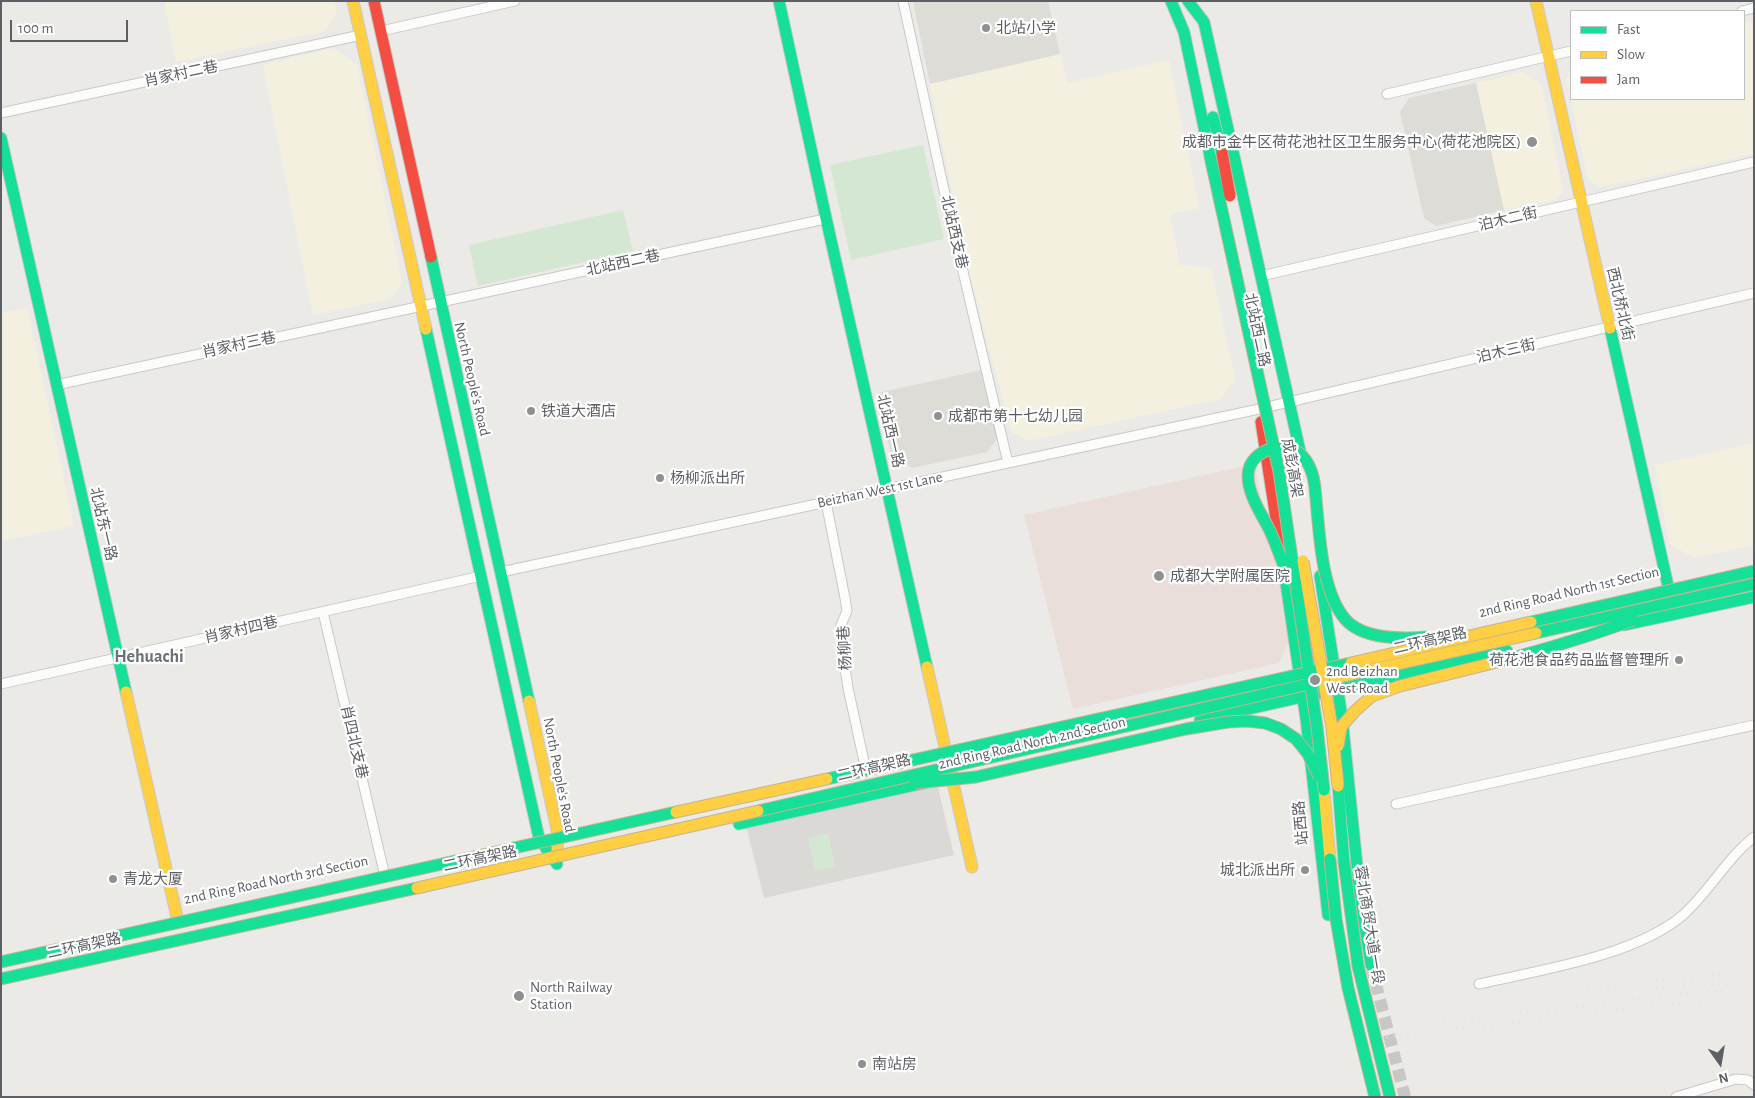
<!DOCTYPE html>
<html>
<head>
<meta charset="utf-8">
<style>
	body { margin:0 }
	#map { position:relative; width:1755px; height:1098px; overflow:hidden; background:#ebeae6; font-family:"Alegreya Sans",sans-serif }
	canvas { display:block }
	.frame { position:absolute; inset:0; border:2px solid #5c5f63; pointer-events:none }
	.legend { position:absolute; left:1570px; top:10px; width:175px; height:90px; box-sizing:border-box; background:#fff; border:1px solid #bebfc1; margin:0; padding:6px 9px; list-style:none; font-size:15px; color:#5c5f63 }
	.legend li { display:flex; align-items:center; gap:10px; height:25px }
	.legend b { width:25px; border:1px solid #bebfc1 }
	.north { position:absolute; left:1695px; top:1038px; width:50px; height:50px; -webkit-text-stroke:4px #fff; paint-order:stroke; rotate:167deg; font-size:14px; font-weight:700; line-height:20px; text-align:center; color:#5c5f63 }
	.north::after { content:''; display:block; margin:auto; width:18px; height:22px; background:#5c5f63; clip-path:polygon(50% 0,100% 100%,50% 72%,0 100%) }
	.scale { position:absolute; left:10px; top:20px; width:118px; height:22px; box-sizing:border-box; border:2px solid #5c5f63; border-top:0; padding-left:6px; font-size:15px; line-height:18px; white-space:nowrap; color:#5c5f63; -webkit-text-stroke:4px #fff; paint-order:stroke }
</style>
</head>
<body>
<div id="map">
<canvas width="1755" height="1098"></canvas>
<div class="frame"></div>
<ul class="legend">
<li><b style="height:6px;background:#16e098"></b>Fast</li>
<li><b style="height:6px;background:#ffcf43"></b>Slow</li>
<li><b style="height:6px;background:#f24e42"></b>Jam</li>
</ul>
<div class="north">N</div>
<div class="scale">100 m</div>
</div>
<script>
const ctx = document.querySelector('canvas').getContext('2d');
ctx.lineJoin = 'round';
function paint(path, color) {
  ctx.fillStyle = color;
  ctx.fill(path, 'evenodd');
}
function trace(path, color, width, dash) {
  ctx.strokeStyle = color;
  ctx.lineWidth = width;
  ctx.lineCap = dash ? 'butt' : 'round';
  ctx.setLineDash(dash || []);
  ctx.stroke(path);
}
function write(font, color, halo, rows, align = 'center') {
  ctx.font = font + ' "Alegreya Sans","Noto Sans SC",sans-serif';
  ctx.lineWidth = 4.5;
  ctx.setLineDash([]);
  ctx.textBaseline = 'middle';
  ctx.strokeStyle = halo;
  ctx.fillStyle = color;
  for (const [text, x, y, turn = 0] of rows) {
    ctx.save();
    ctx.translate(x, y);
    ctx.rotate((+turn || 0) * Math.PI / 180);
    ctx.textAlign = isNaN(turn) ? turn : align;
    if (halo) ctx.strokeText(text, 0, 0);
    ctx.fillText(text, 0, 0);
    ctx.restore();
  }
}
paint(new Path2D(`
	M164,1H334L336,15L324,31L176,62Z
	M1754,21V154L1601,187L1588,180L1566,78L1571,71V99H1744V23Z
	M333,48L357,65L402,283L390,299L313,315L263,65Z
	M1060,54L1067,83L1169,60L1199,208L1170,214L1172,225L1180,265L1211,268L1235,380L1220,399L1028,441L1012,433L968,269L930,84Z
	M1523,72L1541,84L1563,189L1556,200L1504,210L1476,83Z
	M27,308L74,526L1,541V313Z
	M1754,443V545L1694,558L1669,543L1655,465Z`), '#f4f0e0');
paint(new Path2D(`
	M937,783L954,855L764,898L746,826Z`), '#dbd9d6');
paint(new Path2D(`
	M913,1H1048L1060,54L930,84Z
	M1476,83L1504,210L1436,226L1424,218L1400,112L1409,98Z
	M982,370L998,438L987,452L912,468L891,455L878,393Z`), '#dedcd6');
paint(new Path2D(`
	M1254,464L1291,637L1279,663L1073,709L1024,515Z`), '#eadedb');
paint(new Path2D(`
	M923,145L944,239L851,260L830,165Z
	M623,210L633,251L478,286L469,245Z
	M828,833L835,867L815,871L808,838Z`), '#d4e7d2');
trace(new Path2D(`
	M1371,965L1405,1097`), '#c7c7c5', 12, [12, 6]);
const street = new Path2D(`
	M903,1L946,199L1008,463
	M1742,11L1754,8
	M381,31L515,1
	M1387,94L1571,51
	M1,113L361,35
	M1261,276L1754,162
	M56,385L825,219
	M826,502L845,598L847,611L841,625L842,649L848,688L865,766
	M501,572L1259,409L1754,293
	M323,612L384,872
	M1,684L481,576
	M1396,804L1754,725
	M1479,984C1540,970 1635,956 1683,915C1709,892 1727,858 1754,837
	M1676,1097L1736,1079L1748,1080L1754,1085`);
const fast = new Path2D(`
	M779,1L826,218L927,667
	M1171,1L1184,32L1210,156
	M1188,1L1204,22L1302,460
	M1213,117L1222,153
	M1,138L126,692
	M431,257L529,701
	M1610,328L1671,599
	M426,329L539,838L557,864
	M1284,570L1306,719L1328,915
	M1320,576L1342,717L1360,895L1371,965
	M1624,625L1754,597
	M1200,720L1507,651
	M1338,786L1344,862
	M739,824L925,783`);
const slow = new Path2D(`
	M353,1L426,329
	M1536,1L1610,328
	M927,667L972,867
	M126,692L177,917
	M529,701L558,834L557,850
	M1324,790L1330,859`);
const jam = new Path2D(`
	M374,1L431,257
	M1261,422L1280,545`);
trace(street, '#c8c8c8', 11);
trace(fast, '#c8c8c7', 13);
trace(slow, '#c8c8c7', 13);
trace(jam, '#c8c8c7', 13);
trace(street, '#fcfcfb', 9);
trace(fast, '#16e098', 11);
trace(slow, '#ffcf43', 11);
trace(jam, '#f24e42', 11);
trace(new Path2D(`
	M1656,989L1695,984H1728
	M1566,993L1685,977L1731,974
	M1430,1024L1695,992L1729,991
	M1345,1042L1655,1006L1729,1001`), '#e2e2e2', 2.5, [1, 6]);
const fastBridge = new Path2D(`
	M1210,156L1279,471L1317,727L1324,790
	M1288,577C1282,562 1277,546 1270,531C1262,514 1248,496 1248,475C1249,448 1289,438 1305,459C1316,474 1315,492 1317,510C1320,542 1323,593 1345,619C1363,640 1402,639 1427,637
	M1531,622L1754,571
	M1536,633L1754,584
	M1497,662C1543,650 1588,637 1633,620
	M827,779L1351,663
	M915,783L976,777L1186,729L1228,722L1247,721L1265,723L1281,729L1296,739L1308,754L1319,776
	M758,811L1335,678
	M1330,859L1336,919L1348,988L1375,1097
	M1344,862L1358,966L1390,1097
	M1,962L676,812
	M1,979L417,888`);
const slowBridge = new Path2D(`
	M1303,561L1332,728L1338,786
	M1351,663L1531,622
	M1335,678L1536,633
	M1338,746L1341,727L1355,711L1372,696L1400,686L1497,662
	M676,812L827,779
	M417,888L758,811`);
const jamBridge = new Path2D(`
	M1222,153L1230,196`);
trace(fastBridge, '#c1b495', 13, []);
trace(slowBridge, '#c1b495', 13, []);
trace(jamBridge, '#c1b495', 13, []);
trace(fastBridge, '#16e098', 11);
trace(slowBridge, '#ffcf43', 11);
trace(jamBridge, '#f24e42', 11);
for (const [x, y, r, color] of [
	[986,28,5,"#8e9091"],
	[1532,142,6,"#8e9091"],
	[531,411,5,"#8e9091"],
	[938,416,5,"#8e9091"],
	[660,478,5,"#8e9091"],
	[1159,576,6,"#8e9091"],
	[1679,660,5,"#8e9091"],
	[1315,680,6,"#8e9091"],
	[1305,870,5,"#8e9091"],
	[113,879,5,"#8e9091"],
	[519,996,6,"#8e9091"],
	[862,1064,5,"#8e9091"]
]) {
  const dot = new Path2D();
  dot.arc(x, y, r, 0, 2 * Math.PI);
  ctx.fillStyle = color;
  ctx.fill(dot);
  trace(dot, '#fff', 2);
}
write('15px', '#5c5f63', '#fff', [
	["北站小学",996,28],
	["成都市金牛区荷花池社区卫生服务中心(荷花池院区)",1521,142,"right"],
	["铁道大酒店",541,411],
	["成都市第十七幼儿园",948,416],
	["杨柳派出所",670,478],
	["成都大学附属医院",1170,576],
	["荷花池食品药品监督管理所",1669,660,"right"],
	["2nd Beizhan",1326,671],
	["West Road",1326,688],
	["城北派出所",1295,870,"right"],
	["青龙大厦",123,879],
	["North Railway",530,987],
	["Station",530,1004],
	["南站房",872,1064]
], 'left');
write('15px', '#5c5f63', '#fff', [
	["肖家村二巷",181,74,-12],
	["泊木二街",1508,219,-13],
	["北站西支巷",954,232,77],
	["北站西二巷",623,263,-12],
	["西北桥北街",1620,304,77],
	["北站西二路",1257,330,78],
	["肖家村三巷",239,345,-12],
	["泊木三街",1506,351,-13],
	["North People's Road",472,379,77],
	["北站西一路",890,431,77],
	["成彭高架",1292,468,80],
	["Beizhan West 1st Lane",880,490,-12],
	["北站东一路",103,524,77],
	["2nd Ring Road North 1st Section",1569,592,-13],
	["肖家村四巷",241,630,-13],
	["二环高架路",1430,641,-13],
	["杨柳巷",845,648,-93],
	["肖四北支巷",354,742,77],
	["2nd Ring Road North 2nd Section",1032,743,-13],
	["二环高架路",874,768,-13],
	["North People's Road",559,775,79],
	["站西路",1301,823,-95],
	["二环高架路",480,859,-12],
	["2nd Ring Road North 3rd Section",276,880,-12],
	["蓉北商贸大道一段",1369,925,81],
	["二环高架路",84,946,-12]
]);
write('bold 18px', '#6d7175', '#fff', [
	["Hehuachi",149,657]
]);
</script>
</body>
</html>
